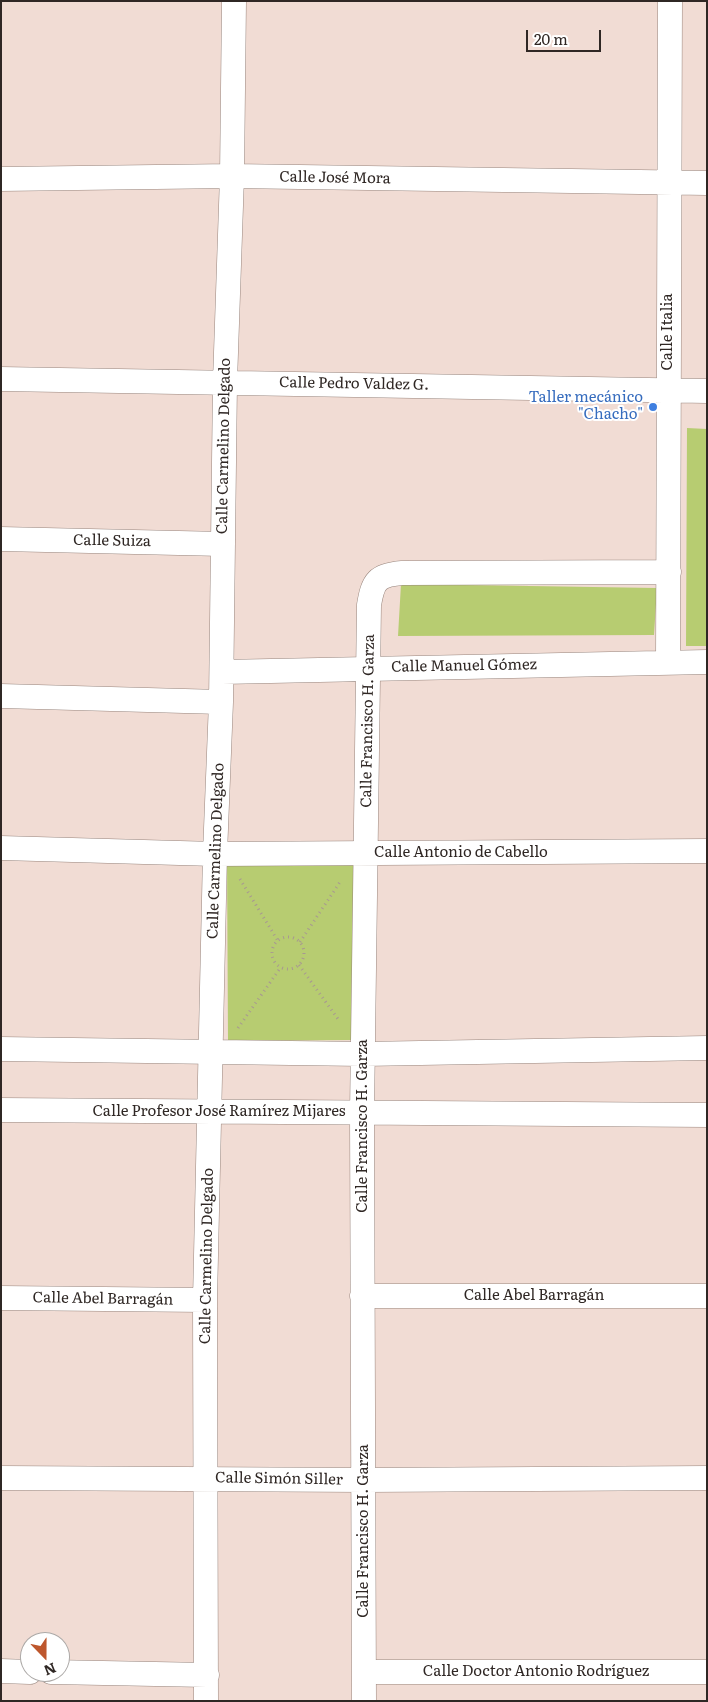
<!DOCTYPE html>
<html>
<head>
<meta charset="utf-8">
<style>
	body { margin:0 }
	#map { position:relative; width:708px; height:1702px; overflow:hidden; background:#f1dcd4; font-family:Literata,serif }
	canvas { display:block }
	.frame { position:absolute; inset:0; border:2px solid #2f2724; pointer-events:none }
	.north { position:absolute; left:20px; top:1632px; width:50px; height:50px; box-sizing:border-box; background:#fff; border:1px solid #aca9a7; border-radius:50%; rotate:158deg; font-size:14px; font-weight:700; line-height:20px; text-align:center; color:#2f2724 }
	.north::after { content:''; display:block; margin:auto; width:18px; height:22px; background:#be572d; clip-path:polygon(50% 0,100% 100%,50% 72%,0 100%) }
	.scale { position:absolute; left:526px; top:30px; width:75px; height:22px; box-sizing:border-box; border:2px solid #2f2724; border-top:0; padding-left:6px; font-size:15px; line-height:18px; white-space:nowrap; color:#2f2724; -webkit-text-stroke:4px #fff; paint-order:stroke }
</style>
</head>
<body>
<div id="map">
<canvas width="708" height="1702"></canvas>
<div class="frame"></div>
<div class="north">N</div>
<div class="scale">20 m</div>
</div>
<script>
const ctx = document.querySelector('canvas').getContext('2d');
ctx.lineJoin = 'round';
function paint(path, color) {
  ctx.fillStyle = color;
  ctx.fill(path, 'evenodd');
}
function trace(path, color, width, dash) {
  ctx.strokeStyle = color;
  ctx.lineWidth = width;
  ctx.lineCap = dash ? 'butt' : 'round';
  ctx.setLineDash(dash || []);
  ctx.stroke(path);
}
function write(font, color, halo, rows, align = 'center') {
  ctx.font = font + ' Literata,serif';
  ctx.lineWidth = 4;
  ctx.setLineDash([]);
  ctx.textBaseline = 'middle';
  ctx.strokeStyle = halo;
  ctx.fillStyle = color;
  for (const [text, x, y, turn = 0] of rows) {
    ctx.save();
    ctx.translate(x, y);
    ctx.rotate((+turn || 0) * Math.PI / 180);
    ctx.textAlign = isNaN(turn) ? turn : align;
    if (halo) ctx.strokeText(text, 0, 0);
    ctx.fillText(text, 0, 0);
    ctx.restore();
  }
}
paint(new Path2D(`
	M687,428L707,429V646H686Z
	M401,584L657,588L654,635L398,636Z
	M227,857L359,858L356,1040L228,1041Z`), '#b7cc71');
const minor = new Path2D(`
	M1,179L232,176L707,183
	M1,379L707,391
	M1,539L223,544
	M668,662L670,1
	M222,672L707,662
	M1,696L221,702
	M1,848L215,854L707,851
	M1,1049L363,1054L707,1048
	M1,1110L707,1115
	M362,1296H707
	M1,1298L205,1300
	M1,1478L365,1480L707,1478
	M1,1671L30,1672
	M51,1672L207,1675
	M364,1672H707
	M206,1701L205,1300L215,854L221,702L225,382L232,176L234,1
	M364,1701L362,1113L369,605C373,581 377,575 402,573L669,572`);
trace(minor, '#98857d', 25);
trace(new Path2D(`
	M240,879L278,941
	M272 953a16 16 0 1 1 32 0a16 16 0 1 1-32 0Z
	M300,942L340,882
	M299,965L338,1019
	M238,1028L281,967`), '#a89892', 3, [1, 4]);
trace(minor, '#fff', 24);
for (const [x, y, r, color] of [
	[653,407,5,"#3f7fe0"]
]) {
  const dot = new Path2D();
  dot.arc(x, y, r, 0, 2 * Math.PI);
  ctx.fillStyle = color;
  ctx.fill(dot);
  trace(dot, '#fff', 2);
}
write('15px', '#2f2724', '#fff', [
	["Calle José Mora",335,178,1],
	["Calle Italia",668,332,-90],
	["Calle Pedro Valdez G.",354,384,1],
	["Calle Carmelino Delgado",224,446,-89],
	["Calle Suiza",112,541,1],
	["Calle Manuel Gómez",464,666,-1],
	["Calle Francisco H. Garza",368,721,-89],
	["Calle Carmelino Delgado",216,851,-88],
	["Calle Antonio de Cabello",461,853],
	["Calle Profesor José Ramírez Mijares",219,1112],
	["Calle Francisco H. Garza",363,1126,-90],
	["Calle Carmelino Delgado",207,1256,-89],
	["Calle Abel Barragán",534,1296],
	["Calle Abel Barragán",103,1299,1],
	["Calle Simón Siller",279,1479,1],
	["Calle Francisco H. Garza",364,1531,-90],
	["Calle Doctor Antonio Rodríguez",536,1672]
]);
write('15px', '#366cbe', '#fff', [
	["Taller mecánico",643,398],
	["\"Chacho\"",643,415]
], 'right');
</script>
</body>
</html>
